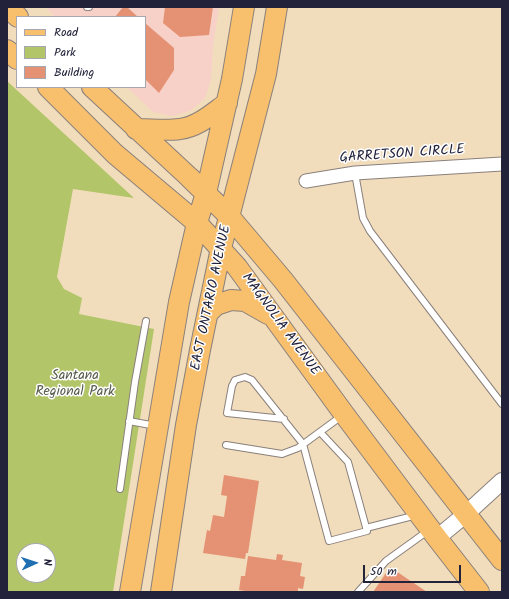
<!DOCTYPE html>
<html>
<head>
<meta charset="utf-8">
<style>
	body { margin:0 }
	#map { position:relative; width:509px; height:599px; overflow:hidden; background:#f1ddbc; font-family:Kalam,sans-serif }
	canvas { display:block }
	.frame { position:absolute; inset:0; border:8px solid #22223b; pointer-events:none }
	.legend { position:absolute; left:16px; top:16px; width:130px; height:72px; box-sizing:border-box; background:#fff; border:1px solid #a7a7b1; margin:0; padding:5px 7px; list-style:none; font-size:12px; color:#22223b }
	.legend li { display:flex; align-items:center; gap:8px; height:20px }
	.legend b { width:20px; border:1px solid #a7a7b1 }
	.north { position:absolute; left:16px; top:543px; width:40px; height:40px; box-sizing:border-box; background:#fff; border:1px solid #a7a7b1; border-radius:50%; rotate:87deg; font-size:11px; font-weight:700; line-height:16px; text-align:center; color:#22223b }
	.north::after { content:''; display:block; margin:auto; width:14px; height:18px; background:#1f6fb2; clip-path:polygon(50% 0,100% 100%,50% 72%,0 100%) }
	.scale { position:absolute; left:363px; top:565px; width:98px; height:18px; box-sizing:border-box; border:2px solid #22223b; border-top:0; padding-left:5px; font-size:12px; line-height:14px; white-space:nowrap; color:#22223b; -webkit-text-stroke:3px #fff; paint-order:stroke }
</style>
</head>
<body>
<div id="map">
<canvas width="509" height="599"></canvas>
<div class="frame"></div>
<ul class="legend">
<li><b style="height:5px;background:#f8bf6c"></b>Road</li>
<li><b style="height:11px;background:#b3c569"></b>Park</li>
<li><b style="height:11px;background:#e59274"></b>Building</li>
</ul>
<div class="north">N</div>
<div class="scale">50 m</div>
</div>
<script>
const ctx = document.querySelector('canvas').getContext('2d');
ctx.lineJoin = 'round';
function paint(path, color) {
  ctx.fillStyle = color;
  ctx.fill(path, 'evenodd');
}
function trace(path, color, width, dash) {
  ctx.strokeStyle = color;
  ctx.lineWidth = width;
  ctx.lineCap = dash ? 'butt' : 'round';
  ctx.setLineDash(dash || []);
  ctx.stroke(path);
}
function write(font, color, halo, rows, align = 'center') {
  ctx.font = font + ' Kalam,sans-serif';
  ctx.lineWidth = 3;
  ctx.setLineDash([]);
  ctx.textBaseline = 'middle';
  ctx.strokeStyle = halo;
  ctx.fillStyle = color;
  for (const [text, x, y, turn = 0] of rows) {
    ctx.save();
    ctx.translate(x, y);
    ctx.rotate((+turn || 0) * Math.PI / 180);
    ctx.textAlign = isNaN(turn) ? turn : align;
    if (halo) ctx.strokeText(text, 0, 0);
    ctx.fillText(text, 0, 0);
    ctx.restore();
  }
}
paint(new Path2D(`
	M45,7H219L213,47L211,80L205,98L190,111L172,116L153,112L127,87H145V17H55Z`), '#f7d1c8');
paint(new Path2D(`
	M7,81L134,198L73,189L57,277L64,289L82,298L79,314L154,329L113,592H7ZM24,551H48V575H24Z`), '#b3c569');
paint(new Path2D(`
	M123,7H127L138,17H115Z
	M165,7H213L209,35L180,37L163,23Z
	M145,23L174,48V70L159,93L145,79Z
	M224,475L259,481L248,553H246L245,559L203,553L207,530L210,531L213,515L224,517L227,496L221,495Z
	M277,554L283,555L282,560L302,563L300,576L305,577L303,589L298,588V592H251L239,590L241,576H245L248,556L276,560Z
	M390,567L427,592H373Z`), '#e59274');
const service = new Path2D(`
	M87,7H89
	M355,173L363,218L370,231L502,404
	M284,419L227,413L232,386L235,380L245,377L252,380L303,444L329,541L367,531L348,462L320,432
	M129,421L156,426
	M226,445L282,454L298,448L343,415
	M120,489L135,382L146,321
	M366,528L417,515
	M358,592L386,561L429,530`);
const minor = new Path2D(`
	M306,181L355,173L502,164`);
const tertiary = new Path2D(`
	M437,538L466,514L502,481`);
const primary = new Path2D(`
	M7,7L18,17
	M7,50L17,59
	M48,87L115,154L197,223L237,267L344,414L437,538L479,592
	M92,87L189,177L229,216L283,280L502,560
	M136,129C151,129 166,131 180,129C198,127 213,113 227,103
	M208,313L216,305L231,300L245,301L268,314
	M130,592L179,302L197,223L206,193L232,79L244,7
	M161,592L186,425L200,350L221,248L266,74L277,7`);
trace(service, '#8a807c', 8);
trace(minor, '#8a807c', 15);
trace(tertiary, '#8a807c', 18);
trace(primary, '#8a807c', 22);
trace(service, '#fff', 6);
trace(minor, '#fff', 13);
trace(tertiary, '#fff', 16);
trace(primary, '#f8bf6c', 20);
write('14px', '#22223b', '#fff', [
	["GARRETSON CIRCLE",402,155,-4],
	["EAST ONTARIO AVENUE",212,298,-78],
	["MAGNOLIA AVENUE",280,325,54]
]);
write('14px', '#555b4b', '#fff', [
	["Santana",75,377],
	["Regional Park",75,393]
]);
</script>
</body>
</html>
